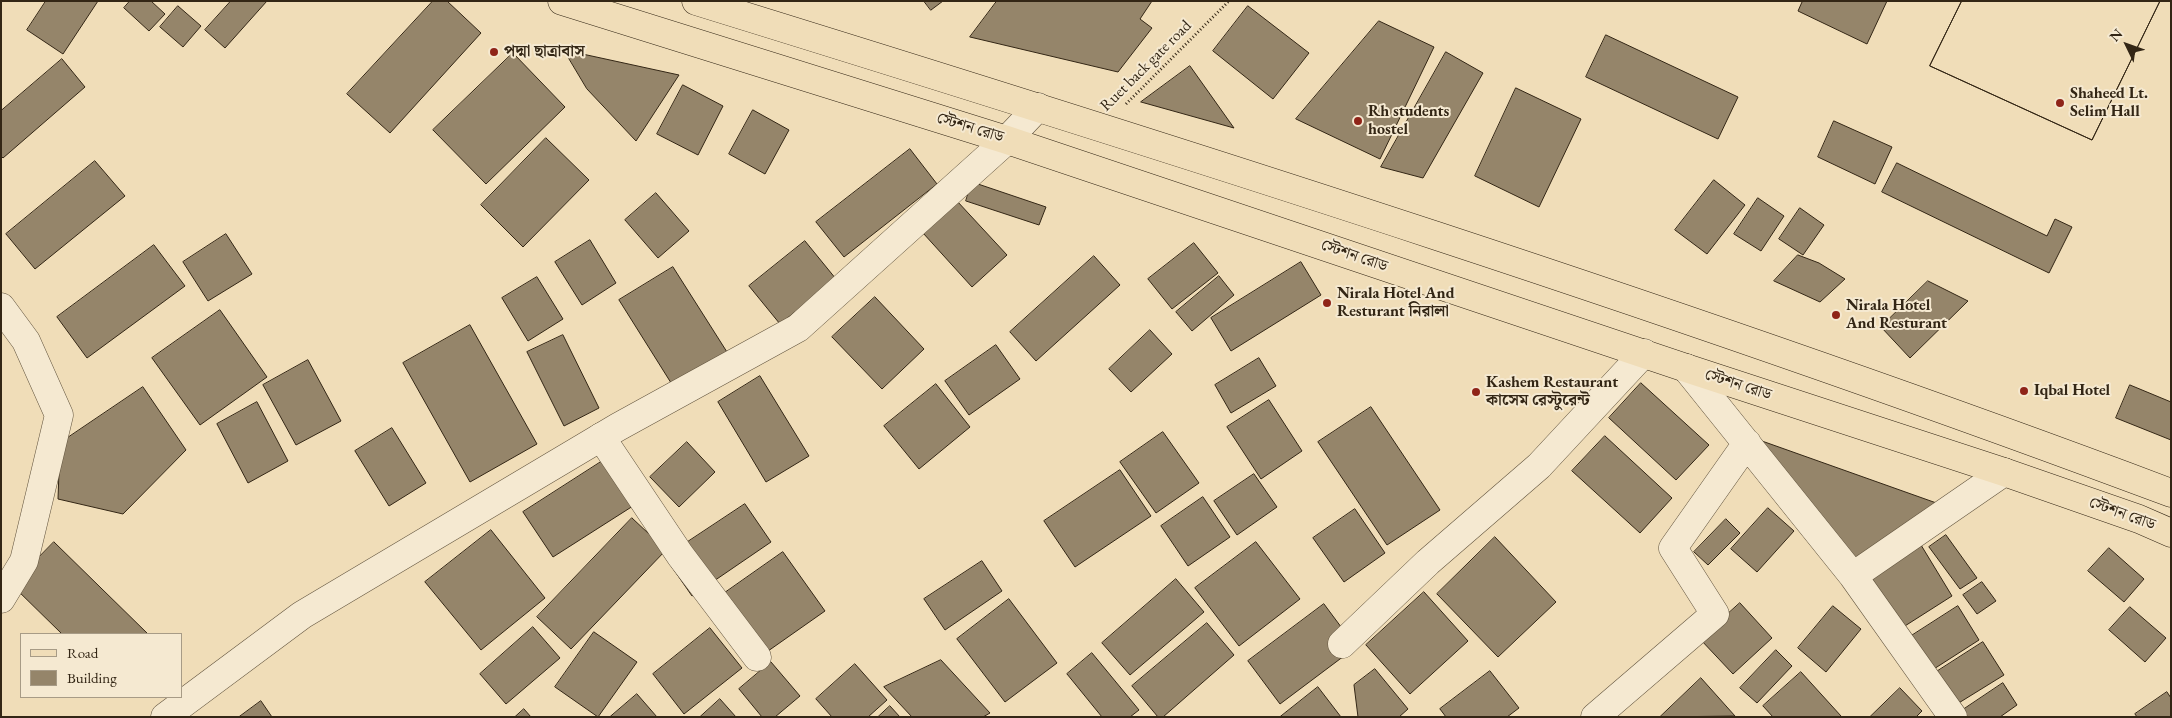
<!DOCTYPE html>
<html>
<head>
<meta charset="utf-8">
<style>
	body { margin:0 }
	#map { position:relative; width:2172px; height:718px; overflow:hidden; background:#f0ddb8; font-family:"EB Garamond",serif }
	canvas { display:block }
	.frame { position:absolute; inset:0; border:2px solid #332615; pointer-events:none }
	.legend { position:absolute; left:20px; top:633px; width:162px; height:65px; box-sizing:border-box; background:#f5e9d1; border:1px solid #a79b86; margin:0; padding:6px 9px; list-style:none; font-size:15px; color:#332615 }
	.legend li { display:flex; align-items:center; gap:10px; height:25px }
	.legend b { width:25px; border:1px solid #a79b86 }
	.north { position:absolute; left:2102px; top:20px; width:50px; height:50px; -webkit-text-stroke:4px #f5e9d1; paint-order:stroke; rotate:312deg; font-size:14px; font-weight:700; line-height:20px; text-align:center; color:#332615 }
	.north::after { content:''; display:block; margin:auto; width:18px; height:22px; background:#332615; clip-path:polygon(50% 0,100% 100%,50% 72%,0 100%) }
</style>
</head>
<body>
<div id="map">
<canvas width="2172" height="718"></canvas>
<div class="frame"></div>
<ul class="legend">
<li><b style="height:6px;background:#f0ddb8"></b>Road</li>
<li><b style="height:14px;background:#95856a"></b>Building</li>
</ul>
<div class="north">N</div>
</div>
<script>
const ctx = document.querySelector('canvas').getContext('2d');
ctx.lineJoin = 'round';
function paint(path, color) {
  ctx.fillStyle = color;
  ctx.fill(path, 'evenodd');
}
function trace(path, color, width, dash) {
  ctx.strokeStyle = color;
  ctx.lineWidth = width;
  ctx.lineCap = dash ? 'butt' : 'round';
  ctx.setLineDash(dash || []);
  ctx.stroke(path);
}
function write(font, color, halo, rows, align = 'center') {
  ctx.font = font + ' "EB Garamond","Noto Serif Bengali",serif';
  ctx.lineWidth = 4;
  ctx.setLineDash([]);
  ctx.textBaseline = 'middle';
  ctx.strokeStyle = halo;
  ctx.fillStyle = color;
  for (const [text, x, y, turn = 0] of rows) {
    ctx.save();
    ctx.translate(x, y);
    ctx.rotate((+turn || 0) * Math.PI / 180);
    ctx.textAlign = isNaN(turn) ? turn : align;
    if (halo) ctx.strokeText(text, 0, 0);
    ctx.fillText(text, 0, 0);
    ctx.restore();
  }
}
const building = new Path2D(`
	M46,1H98L63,54L27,30Z
	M130,1H151L165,14L149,31L124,8Z
	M231,1H267L225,48L205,30Z
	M433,1H447L481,33L390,133L347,94Z
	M924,1H943L931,10Z
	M997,1H1152L1140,19L1152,28L1118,72L970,37Z
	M1799,1H1887L1867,44L1798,11L1802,2Z
	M1962,1H2160L2092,140L1930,66Z
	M1962,1H2160L2092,140L1930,66Z
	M178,6L201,26L183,47L160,27Z
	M1248,6L1309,53L1273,99L1213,51Z
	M1379,21L1434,47L1380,159L1296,119Z
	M1606,35L1738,97L1718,139L1586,77Z
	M564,50L679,75L636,141L587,89Z
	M1446,52L1483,73L1423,178L1381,167Z
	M513,53L565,107L486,184L433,130Z
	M62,59L85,87L3,158L1,156V111Z
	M1190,66L1234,128L1141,102Z
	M683,85L723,106L698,155L657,134Z
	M1516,88L1581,119L1539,207L1475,176Z
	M753,110L789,130L765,174L729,154Z
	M1834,121L1892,147L1875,184L1818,157Z
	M546,138L589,180L523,247L481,205Z
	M910,149L937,184L844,257L816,222Z
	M95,161L125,196L35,269L6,234Z
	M1897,163L2047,236L2055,219L2072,227L2049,273L1882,192Z
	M1714,180L1745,205L1707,254L1675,230Z
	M972,182L1046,207L1039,225L966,201Z
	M656,193L689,231L658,258L625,220Z
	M1758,198L1784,216L1761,251L1734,234Z
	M957,201L1007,255L972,287L923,233Z
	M1800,208L1824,225L1803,255L1779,239Z
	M226,234L252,274L208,301L183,262Z
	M590,240L616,283L582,305L555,262Z
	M805,241L836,279L780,324L749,286Z
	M1194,243L1218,273L1172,309L1148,279Z
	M154,245L185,286L87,358L57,317Z
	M1798,255L1819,263L1845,279L1820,302L1774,281Z
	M1094,256L1120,285L1036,361L1010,332Z
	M1301,262L1321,295L1231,351L1211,318Z
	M673,267L727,352L673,386L619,300Z
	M1219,276L1234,295L1192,331L1176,312Z
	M537,277L563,319L528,341L502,298Z
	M1928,281L1968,301L1910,358L1881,327Z
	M875,297L924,349L882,389L832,337Z
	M220,310L267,377L200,425L152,358Z
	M470,325L537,444L470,482L403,363Z
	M1150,330L1172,354L1131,392L1109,369Z
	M563,335L599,408L564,426L527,352Z
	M996,345L1020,379L969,415L945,381Z
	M1259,358L1276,386L1231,413L1215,385Z
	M308,360L341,421L296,445L263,385Z
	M760,376L809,456L766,482L718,402Z
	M1641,383L1709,445L1676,480L1609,418Z
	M936,384L970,427L919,469L884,426Z
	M2130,385L2171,402V440L2116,418Z
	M143,387L186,450L123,514L58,499L60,443Z
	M1269,400L1302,451L1261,479L1227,427Z
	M257,402L288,461L248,483L217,424Z
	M1371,407L1440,510L1387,545L1318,442Z
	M392,428L426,483L389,506L355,451Z
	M1163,432L1199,483L1156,513L1120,462Z
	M1745,435L1942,505L1852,562Z
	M1605,436L1672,498L1640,533L1572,471Z
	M687,442L715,472L679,507L650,477Z
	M604,460L633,506L553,557L523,512Z
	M1120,470L1151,516L1075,567L1044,521Z
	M1254,474L1277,507L1237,535L1214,501Z
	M1203,497L1230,537L1188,566L1161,526Z
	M745,504L771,542L692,596L665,557Z
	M1768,508L1794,531L1757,572L1731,549Z
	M1355,509L1385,553L1344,582L1313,538Z
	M632,518L666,550L571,649L537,617Z
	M1726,519L1740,533L1708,565L1694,552Z
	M491,530L545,598L481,650L425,582Z
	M1946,535L1977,578L1960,589L1929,547Z
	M1495,537L1556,602L1498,657L1437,594Z
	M54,542L148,634H62L12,585Z
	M1256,542L1300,599L1239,646L1195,588Z
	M1921,545L1952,596L1886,638L1855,587Z
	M2109,548L2144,579L2124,602L2088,571Z
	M783,552L825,611L751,663L709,604Z
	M982,561L1002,591L945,630L924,599Z
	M1176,579L1204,612L1130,675L1102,643Z
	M1982,582L1996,601L1977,614L1963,595Z
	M1424,592L1468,641L1410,694L1366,645Z
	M1009,599L1057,663L1005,702L957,639Z
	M1740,603L1772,638L1733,674L1700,639Z
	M1324,604L1356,647L1280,704L1248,661Z
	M1833,606L1861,629L1826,672L1798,648Z
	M1958,606L1979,640L1912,683L1891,649Z
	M2130,607L2166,638L2145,662L2109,630Z
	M1207,623L1234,655L1163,717H1158L1132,686Z
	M533,627L560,658L506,704L480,674Z
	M710,628L742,668L684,714L653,674Z
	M594,632L637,662L598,717L555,687Z
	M1983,642L2004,675L1936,717L1916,685Z
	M1776,650L1792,666L1757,703L1740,688Z
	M1092,653L1139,710L1130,717H1102L1067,674Z
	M941,660L990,713L983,717H912L884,687Z
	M771,662L800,696L775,717H762L739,689Z
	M855,664L887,700L868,717H832L816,699Z
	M1375,669L1408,709L1399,717H1358L1354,685Z
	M1490,671L1519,708L1507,717H1446L1440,709Z
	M1801,672L1841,716L1840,717H1773L1763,706Z
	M1701,678L1735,716L1660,717Z
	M2003,683L2017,705L2000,717H1952Z
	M1318,687L1341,717H1280Z
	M1900,688L1922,711L1916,717H1870Z
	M2167,692L2171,698V717H2137L2135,714Z
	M637,694L657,717H610Z
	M720,699L736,717H700Z
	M261,701L272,717H239Z
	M890,706L900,717H878Z
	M524,709L531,717H515Z`);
paint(building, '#95856a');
trace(building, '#332615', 1);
const minor = new Path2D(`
	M1686,368L1853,576L1953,717
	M601,437L680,555L757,657
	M1853,576L2004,472
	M1342,644L1428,562L1539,466L1644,353
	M1595,717L1715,614L1673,548L1747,443`);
const tertiary = new Path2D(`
	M1,307L26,341L59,415L24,561L1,599
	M165,717L302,615L618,427L798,328L1007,140L1038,107`);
const primary = new Path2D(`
	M562,1L1007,140L1686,368L2004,472L2139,519L2171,533
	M696,1C1191,154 1686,311 2171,493`);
trace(minor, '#62543e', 29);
trace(tertiary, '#62543e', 29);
trace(primary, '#332615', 29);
trace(new Path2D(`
	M1126,104L1229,1`), '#332615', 3, [1, 2.5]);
trace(minor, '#f5e9d1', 28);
trace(tertiary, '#f5e9d1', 28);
trace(primary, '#f0ddb8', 28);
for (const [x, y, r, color] of [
	[494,52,5,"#8f2418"],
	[2060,103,5,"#8f2418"],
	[1358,121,5,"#8f2418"],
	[1327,303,5,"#8f2418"],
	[1836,315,5,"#8f2418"],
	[2024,391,5,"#8f2418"],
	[1476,392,5,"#8f2418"]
]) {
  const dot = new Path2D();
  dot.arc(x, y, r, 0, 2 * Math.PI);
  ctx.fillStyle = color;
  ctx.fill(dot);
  trace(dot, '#f5e9d1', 2);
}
write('bold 16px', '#332615', '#f5e9d1', [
	["পদ্মা ছাত্রাবাস",504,52],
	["Shaheed Lt.",2070,94],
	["Selim Hall",2070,112],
	["Rh students",1368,112],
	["hostel",1368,130],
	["Nirala Hotel And",1337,294],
	["Resturant নিরালা",1337,312],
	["Nirala Hotel",1846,306],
	["And Resturant",1846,324],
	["Kashem Restaurant",1486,383],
	["কাসেম রেস্টুরেন্ট",1486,401],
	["Iqbal Hotel",2034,391]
], 'left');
write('16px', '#332615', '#f5e9d1', [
	["Ruet back gate road",1146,66,-45],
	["স্টেশন রোড",970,128,17],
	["স্টেশন রোড",1354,256,19],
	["স্টেশন রোড",1738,385,18],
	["স্টেশন রোড",2122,514,20]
]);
</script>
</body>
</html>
